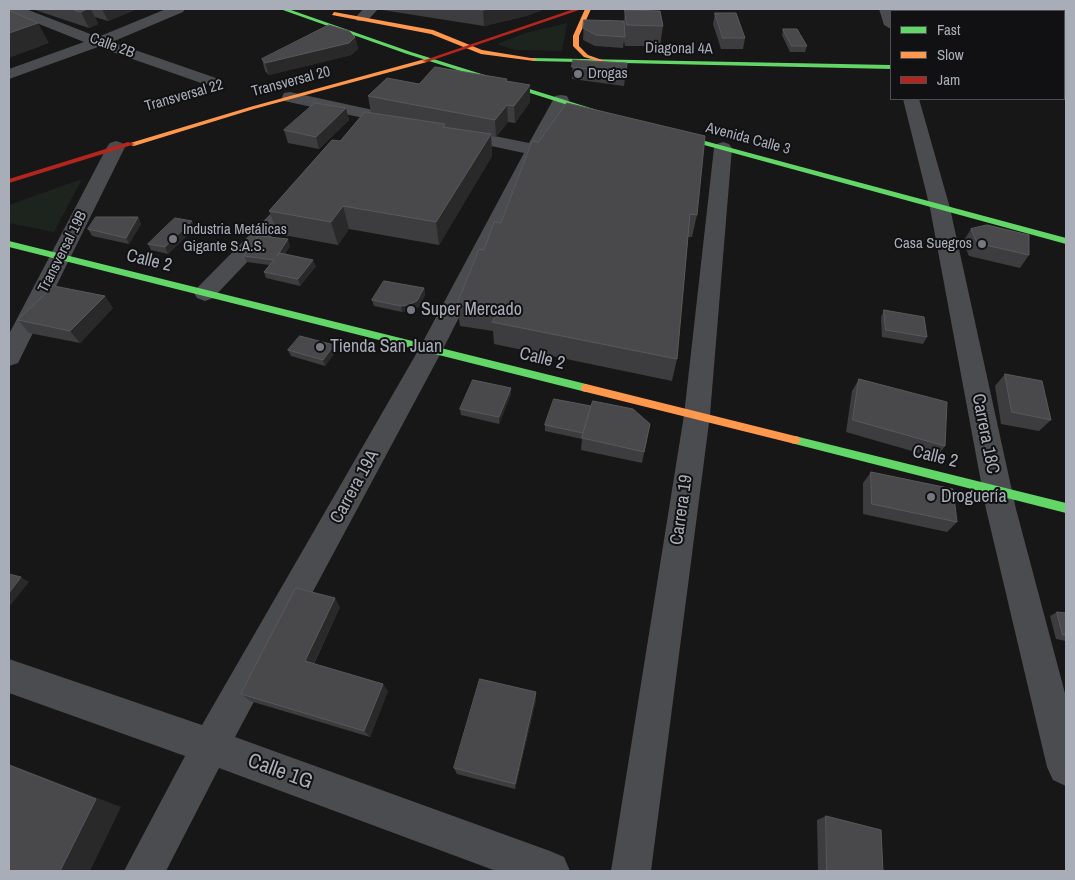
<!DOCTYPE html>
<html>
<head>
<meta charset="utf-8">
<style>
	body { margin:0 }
	#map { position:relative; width:1075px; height:880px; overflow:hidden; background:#171717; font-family:"Archivo Narrow",sans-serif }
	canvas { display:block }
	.frame { position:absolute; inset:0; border:10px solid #a8adb8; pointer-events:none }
	.legend { position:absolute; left:890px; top:10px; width:175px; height:90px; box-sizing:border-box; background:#111113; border:1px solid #4d4f55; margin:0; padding:6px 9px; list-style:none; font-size:15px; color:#a8adb8 }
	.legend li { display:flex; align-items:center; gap:10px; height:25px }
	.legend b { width:25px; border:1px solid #4d4f55 }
</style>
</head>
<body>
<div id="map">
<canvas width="1075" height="880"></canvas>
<div class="frame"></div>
<ul class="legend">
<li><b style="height:6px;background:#63d668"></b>Fast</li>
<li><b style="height:6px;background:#ff974d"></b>Slow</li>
<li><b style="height:6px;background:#b3261e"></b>Jam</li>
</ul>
</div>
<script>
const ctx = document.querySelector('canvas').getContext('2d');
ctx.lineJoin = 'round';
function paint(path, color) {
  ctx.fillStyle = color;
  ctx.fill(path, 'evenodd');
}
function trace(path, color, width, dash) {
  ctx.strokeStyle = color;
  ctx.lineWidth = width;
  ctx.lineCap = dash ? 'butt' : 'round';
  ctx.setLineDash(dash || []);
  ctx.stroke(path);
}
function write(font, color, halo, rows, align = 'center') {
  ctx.font = font + ' "Archivo Narrow",sans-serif';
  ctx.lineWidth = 4;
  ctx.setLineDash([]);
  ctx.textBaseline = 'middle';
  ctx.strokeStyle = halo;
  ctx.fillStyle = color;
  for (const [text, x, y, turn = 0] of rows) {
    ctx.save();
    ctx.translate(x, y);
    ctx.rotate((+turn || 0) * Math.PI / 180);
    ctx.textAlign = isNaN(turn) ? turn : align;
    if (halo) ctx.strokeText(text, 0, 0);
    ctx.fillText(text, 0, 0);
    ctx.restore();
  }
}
paint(new Path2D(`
	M567,23L562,51L515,50L497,44L525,33Z
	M82,179L54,232L9,223V205Z`), '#1d241e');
paint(new Path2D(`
	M9,9H26L98,37L166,9H185L183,12L112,42L216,78L218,81L216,84H204L98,47L9,79V69L84,42L9,12Z
	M363,9H378L367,21H357L355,18Z
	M879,9H893L891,29L884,25Z
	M290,92L401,116L407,117L410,121L407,125L401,126L284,101L282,97L284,93Z
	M561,95L567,96L569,100L443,349L235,737L550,851L564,857L570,871H496L219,768L166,871H124L185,756L9,693V659L202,725L419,349L524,153L449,137L446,133L449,129L455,128L529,143L553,100L555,96Z
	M903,99H919L950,208L1016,509L1066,697V786L1053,780L1047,767L986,509L930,208Z
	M116,141L122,143L125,147L21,357L18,363L9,366V334L107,147L110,143Z
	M723,142L729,144L732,148L710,415L651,871H611L684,415L714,148L717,144Z
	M299,190L306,192L309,196L306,200L213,298L205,301L197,298L194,293L197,288L292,192Z`), '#4b4c50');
paint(new Path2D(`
	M280,9H288L411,52L616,116L609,118L407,54Z
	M532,58L891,65V69L534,61L531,59Z
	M1064,69H1066V73H1064Z
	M664,130L1066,238V244L664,134Z
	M9,241L586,384L591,388L586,392L9,247Z
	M795,436L1066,503V513L791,443L789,440L791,437Z`), '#63d668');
paint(new Path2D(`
	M585,9H591L579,36V46L588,55L605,61V63L584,57L573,46V36Z
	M334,12L433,30L482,50L537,59L534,61L481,54L431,34L332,15Z
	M425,59L428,61L427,62L254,109L134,146L127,144L250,107Z
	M586,384L795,436L799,437L801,440L799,443L795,444L582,391L581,388L582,385Z`), '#ff974d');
paint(new Path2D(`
	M574,9H582L427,62L422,61Z
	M128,142L135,144L9,183V179Z`), '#b3261e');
paint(new Path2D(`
	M34,9H137L108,21L95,17L98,24L89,28L35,10Z
	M376,9H545L526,16L484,26Z
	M625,10L663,26L660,46H625L624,41L623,48L595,46L583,40L584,20L624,21Z
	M715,13L745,38L743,49H721L713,24Z
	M783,29L807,46L805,52H790L782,35Z
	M1064,30H1066V57L1064,56Z
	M355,37L358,49L351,55L269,75L265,71L262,59Z
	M573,60L627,63L624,86L572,79Z
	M507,81L530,85V102L515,123L508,122L496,137L491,136L492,156L439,245L349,229L338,245L278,234L269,211L340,141L371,113L368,96L419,84Z
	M346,108L349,120L319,149L288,143L284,130Z
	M532,141L697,215L692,237H688L677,359L672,381L494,344L493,331L460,326L457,304L484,250L501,223Z
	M138,217L141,224L129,244L92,236L88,229Z
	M195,228L168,254L151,250L148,244Z
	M971,229L1029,255L1020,268L969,256L963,242Z
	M290,246L285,254L316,266L300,286L266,278L264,272L269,265L247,262L244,256Z
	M424,288L425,295L418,308L409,311L402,312L374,306L372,300Z
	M113,308L80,343L29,333L18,320Z
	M884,310L927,337L923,344L882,337L881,317Z
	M334,345L336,351L325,366L291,356L288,350Z
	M1005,374L1051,420L1039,431L1001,424L995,386Z
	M859,379L945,446L936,458L846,432L852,391Z
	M511,388V394L499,424L461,415L460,409Z
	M650,424L642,463L581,450L582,439L545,431V425Z
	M871,472L957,522L947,532L863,514V483Z
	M340,607L314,664L388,691L370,737L250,701L241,694Z
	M1057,612L1066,613V641L1056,639L1050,616Z
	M536,700L515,789L457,774L454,768Z
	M826,816L883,871H818L817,820Z`), '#3d3d3f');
paint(new Path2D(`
	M80,9H91L98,24L89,28L81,12Z
	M102,9H137L108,21Z
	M489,9H545L526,16L484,26L483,10Z
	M38,23L49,43L9,58V33Z
	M355,37L358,49L351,55L269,75L265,63Z
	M530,85V102L515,123L514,106Z
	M507,105L508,122L496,137L495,120Z
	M346,108L349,120L319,149L316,137Z
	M491,134L492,156L439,245L436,222Z
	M343,206L349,229L338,245L331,222Z
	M138,217L141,224L129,244L126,238Z
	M192,221L195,228L168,254L165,247Z
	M288,239L290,246L279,263L277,256Z
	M313,260L316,266L300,286L298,279Z
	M424,288L425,295L418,308L409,311L402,312L401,306Z
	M105,296L113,308L80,343L70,331Z
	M334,345L336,351L325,366L323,360Z
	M511,388V394L499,424V417Z
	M21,577L29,582L9,607V593Z
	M335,598L340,607L311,669L305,661Z
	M383,684L388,691L370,737L364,731Z
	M536,692V700L515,789V784Z
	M9,764L121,807L90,871H60Z`), '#29292a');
const building = new Path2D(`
	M72,9H87L81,12Z
	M474,9H489L483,10Z
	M993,9H1028L1030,11H996Z
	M625,10L660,11L663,26L627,25Z
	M9,11L13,12L38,23L9,33Z
	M715,13H736L745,38H723Z
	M584,20L624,21L625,37L596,35L583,28Z
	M329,25L349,31L355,37L349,43L265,63L262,59Z
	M783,29H797L807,46H792Z
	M1064,30H1066V43H1064Z
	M573,60L627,63L626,74L572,67Z
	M435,67L507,79L506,81L530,85L514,106L507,105L495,120L368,96L387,78L419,84Z
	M315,103L346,108L316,137L284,130Z
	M567,103L705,136L697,215L690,214L677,359L492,322L499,310L457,304L479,249L484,250L494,222L501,223L532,141L538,142Z
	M365,112L445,124L443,127L491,134L436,222L343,206L331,222L269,211L332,140L340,141Z
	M96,217H138L126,238L88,229Z
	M175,218L192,221L165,247L148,244Z
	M987,225L1029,235V255L977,243L971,229Z
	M259,236L288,239L277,256L280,253L313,260L298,279L264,272L274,260L244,256Z
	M384,281L424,288L417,301L408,305L401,306L372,300Z
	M54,286L105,296L70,331L18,320Z
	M884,310L924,317L927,337L886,330Z
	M300,336L334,345L323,360L288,350Z
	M1005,374L1042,381L1051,420L1012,412Z
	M859,379L947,402L945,446L853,420Z
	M473,380L511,388L499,417L460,409Z
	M554,399L591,406L583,433L545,425Z
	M593,401L633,409L650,424L644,452L582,438Z
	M871,472L953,489L957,522L872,504Z
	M9,574L21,577L9,593Z
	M296,588L335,598L305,661L383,684L364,731L241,694Z
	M1057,612L1066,613V635H1063Z
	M480,679L536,692L515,784L454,768Z
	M9,765L96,799L60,871H9Z
	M826,816L881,830L883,871H827Z`);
paint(building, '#49494c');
trace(building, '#58595d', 1);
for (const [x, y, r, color] of [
	[578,74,5,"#757880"],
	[173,239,5,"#757880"],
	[982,244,5,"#757880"],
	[411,310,5,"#757880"],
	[320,347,5,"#757880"],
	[931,497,5,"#757880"]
]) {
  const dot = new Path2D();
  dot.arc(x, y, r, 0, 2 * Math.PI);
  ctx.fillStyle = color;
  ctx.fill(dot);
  trace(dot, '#111113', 2);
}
write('15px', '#a8adb8', '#111113', [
	["Calle 2B",112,46,20],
	["Diagonal 4A",679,49,1],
	["Transversal 20",291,82,-15],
	["Transversal 22",184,96,-16],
	["Avenida Calle 3",748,139,15],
	["Transversal 19B",63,252,-63]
]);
write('15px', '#a8adb8', '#111113', [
	["Drogas",588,74],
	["Industria Metálicas",183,230],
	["Gigante S.A.S.",183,247],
	["Casa Suegros",972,244,"right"]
], 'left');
write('18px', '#a8adb8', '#111113', [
	["Calle 2",149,261,14],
	["Calle 2",542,359,14],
	["Carrera 18C",985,434,79],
	["Calle 2",935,457,14],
	["Carrera 19A",355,487,-61],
	["Carrera 19",682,510,-82]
]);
write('18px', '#a8adb8', '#111113', [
	["Super Mercado",421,310],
	["Tienda San Juan",330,347],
	["Droguería",941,497]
], 'left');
write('21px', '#a8adb8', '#111113', [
	["Calle 1G",280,772,20]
]);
</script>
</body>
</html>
